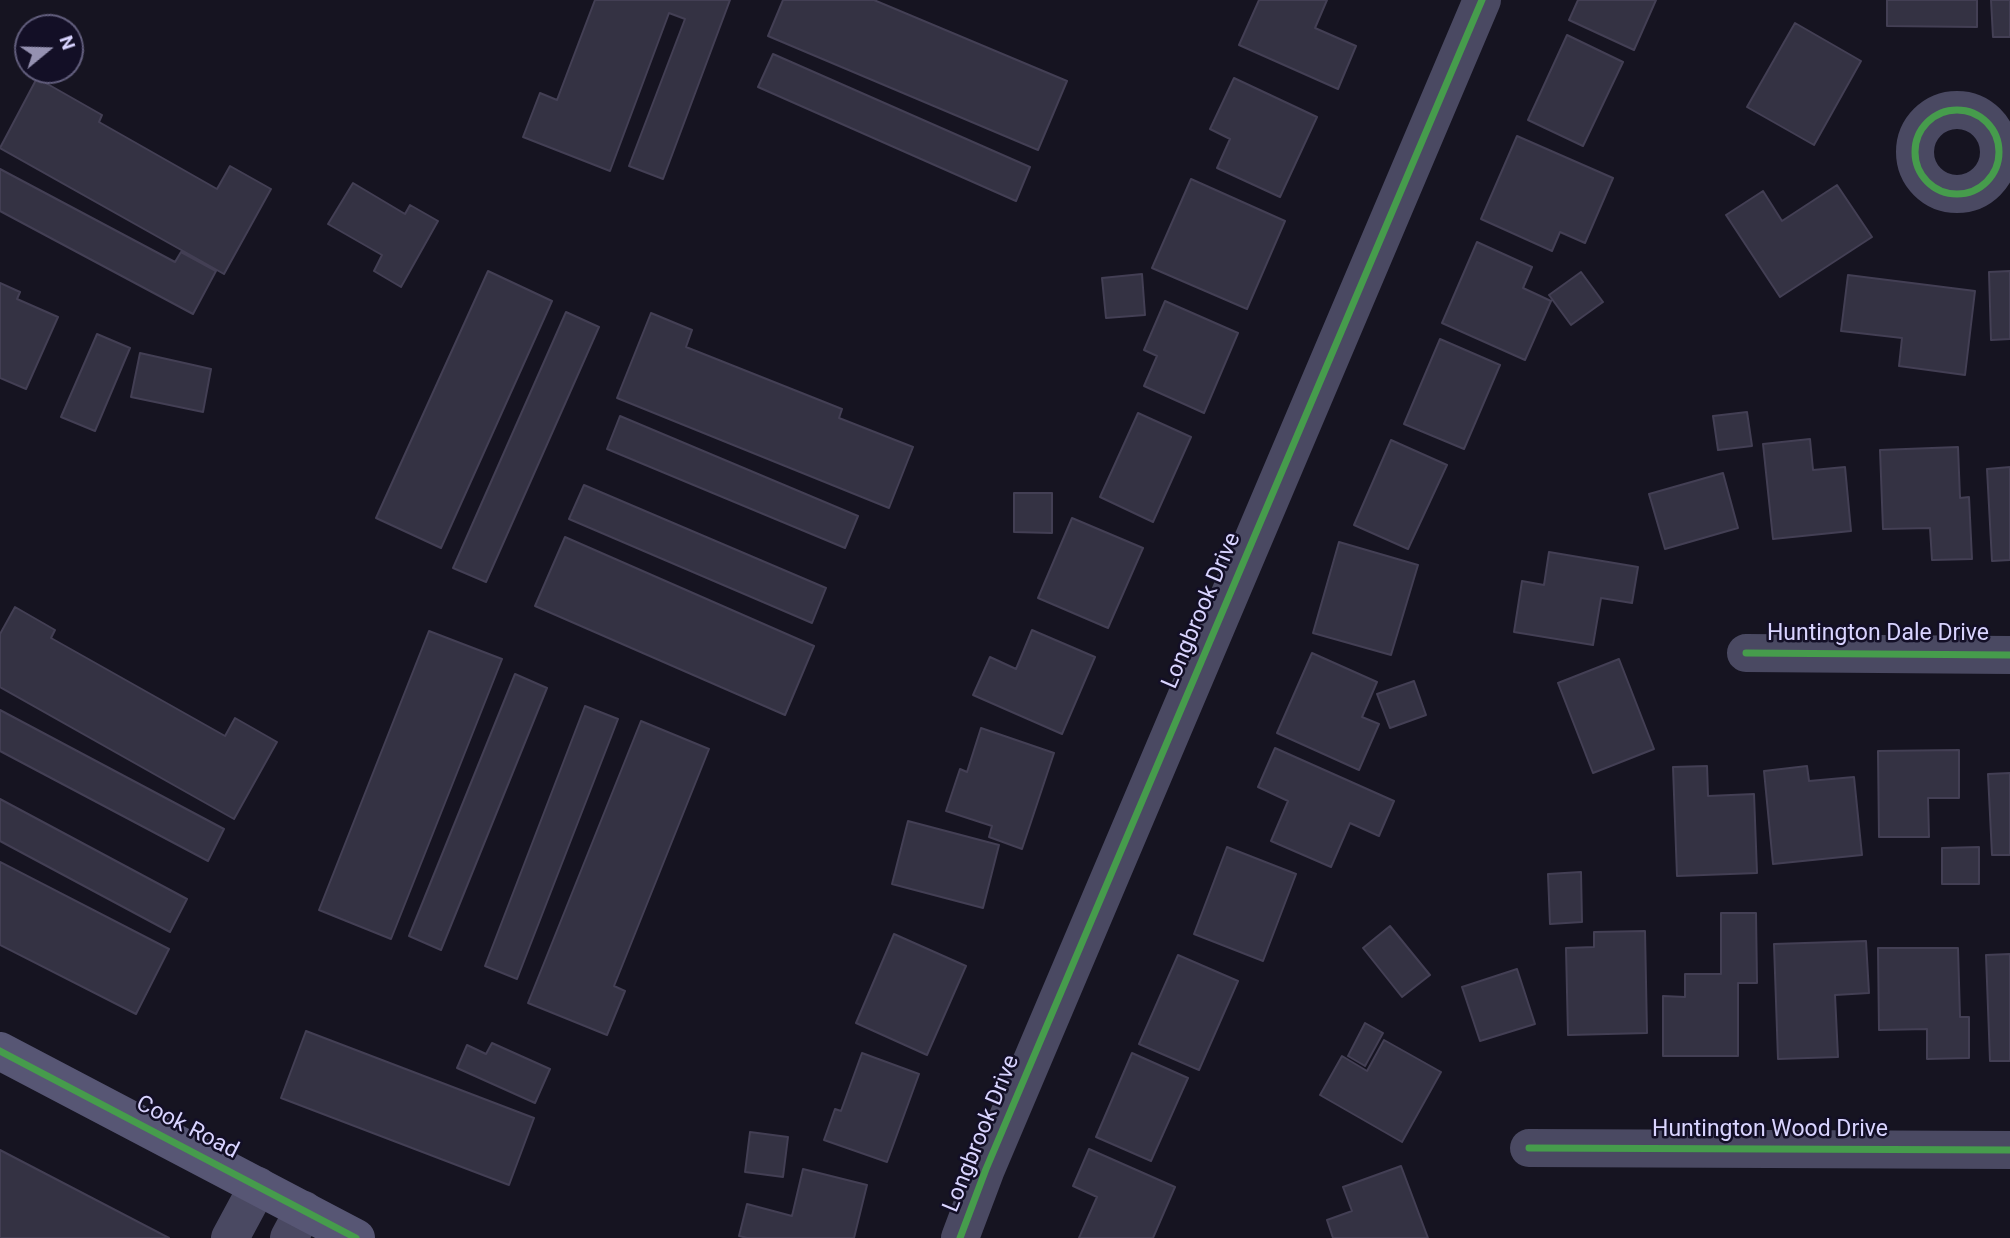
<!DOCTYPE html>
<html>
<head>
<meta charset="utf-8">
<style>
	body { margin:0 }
	#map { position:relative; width:2010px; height:1238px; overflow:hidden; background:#161421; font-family:Roboto,sans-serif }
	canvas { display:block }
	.north { position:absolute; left:14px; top:14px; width:70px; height:70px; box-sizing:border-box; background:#130f26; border:2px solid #625e7d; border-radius:50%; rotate:71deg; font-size:19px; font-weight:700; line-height:28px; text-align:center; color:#d9d4ff }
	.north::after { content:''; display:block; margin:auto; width:24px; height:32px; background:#9591b1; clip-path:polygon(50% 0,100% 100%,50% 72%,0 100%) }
</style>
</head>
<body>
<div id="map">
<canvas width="2010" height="1238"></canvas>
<div class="north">N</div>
</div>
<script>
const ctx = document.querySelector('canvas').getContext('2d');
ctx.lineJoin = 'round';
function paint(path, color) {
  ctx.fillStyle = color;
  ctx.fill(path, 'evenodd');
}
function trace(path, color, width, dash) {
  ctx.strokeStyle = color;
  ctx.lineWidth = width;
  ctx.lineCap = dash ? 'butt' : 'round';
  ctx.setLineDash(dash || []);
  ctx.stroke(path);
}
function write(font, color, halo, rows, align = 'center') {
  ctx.font = font + ' Roboto,sans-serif';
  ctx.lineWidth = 5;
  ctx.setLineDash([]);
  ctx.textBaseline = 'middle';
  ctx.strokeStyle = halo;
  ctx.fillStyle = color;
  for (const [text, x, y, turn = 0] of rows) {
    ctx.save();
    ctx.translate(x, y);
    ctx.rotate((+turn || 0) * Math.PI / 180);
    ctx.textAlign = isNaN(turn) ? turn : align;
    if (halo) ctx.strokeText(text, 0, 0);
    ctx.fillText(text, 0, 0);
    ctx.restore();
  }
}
const building = new Path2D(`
	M595,0H730L663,179L629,166L685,19L669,13L610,171L523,137L540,93L557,100Z
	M783,0H874L1067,81L1038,150L768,36Z
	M1259,0H1327L1315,28L1356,46L1338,89L1239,45Z
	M1578,0H1656L1634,50L1569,20Z
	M1887,0H1977V27L1887,26Z
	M1991,0H2010V37H1993Z
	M1795,23L1861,61L1814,145L1747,107Z
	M1567,35L1623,62L1583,146L1528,120Z
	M773,54L1030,167L1016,201L758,87Z
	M37,78L102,115L99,122L217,189L230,166L271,189L224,274L0,148Z
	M1234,78L1317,117L1280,197L1217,168L1230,139L1210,129Z
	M1517,136L1613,178L1585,243L1560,232L1552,251L1481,219Z
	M0,169L175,262L181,252L216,271L193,314L0,211Z
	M1191,179L1285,221L1247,309L1152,268Z
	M353,183L405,214L410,205L438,221L401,287L374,271L382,255L328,224Z
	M1837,185L1872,237L1780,297L1726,215L1763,191L1782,221Z
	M1477,242L1532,267L1523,288L1551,301L1525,360L1442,323Z
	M488,271L552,301L441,548L376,518Z
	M2010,271V339L1991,340L1989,272Z
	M1581,272L1603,302L1571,325L1549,295Z
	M1142,274L1145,315L1106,318L1102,278Z
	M1848,275L1975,291L1965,375L1899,366L1902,338L1841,331Z
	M0,283L20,292L17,299L58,317L26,389L0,378Z
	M1165,301L1238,333L1204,413L1144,386L1157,356L1144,350Z
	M566,312L599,327L486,582L453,568Z
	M651,313L692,330L686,347L842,409L839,418L913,447L889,508L617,398Z
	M97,334L130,348L95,431L61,417Z
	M1440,339L1500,365L1464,449L1404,424Z
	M140,353L211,369L203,412L131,397Z
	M1747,412L1752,446L1718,450L1713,416Z
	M1138,413L1191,437L1153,522L1100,497Z
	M620,416L858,516L845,548L607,449Z
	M1810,439L1813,470L1845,467L1851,531L1773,539L1763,444Z
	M1391,440L1447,465L1408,549L1354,525Z
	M1958,447L1960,498L1969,497L1972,559L1932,560L1930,528L1883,529L1880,450Z
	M2010,467V560L1992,561L1987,469Z
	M1723,473L1738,528L1665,549L1649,494Z
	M584,485L826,588L812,623L569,519Z
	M1014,493H1052V533L1014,532Z
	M1072,518L1143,548L1108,628L1038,598Z
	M565,537L814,646L785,715L535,606Z
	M1339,542L1418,565L1391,655L1313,633Z
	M1549,552L1638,567L1632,603L1601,598L1593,645L1514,632L1522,581L1544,585Z
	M15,607L55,630L51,638L225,736L235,718L277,742L234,819L0,687V634Z
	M1032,630L1095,657L1062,734L973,695L990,657L1016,669Z
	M429,631L502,659L391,939L319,910Z
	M1312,653L1377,682L1362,717L1379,724L1359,770L1277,733Z
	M1619,659L1654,749L1593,773L1558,683Z
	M515,674L547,688L441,950L409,936Z
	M1414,681L1426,715L1390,728L1377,694Z
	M585,706L618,719L517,979L485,966Z
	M0,710L224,829L208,861L0,751Z
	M641,721L709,749L614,986L625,991L607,1035L528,1003Z
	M981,728L1054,753L1022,849L989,837L992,826L946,811L960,769L967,772Z
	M1275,748L1394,801L1379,836L1350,823L1331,867L1271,841L1288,801L1258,787Z
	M1959,750V798H1928L1929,837H1879L1878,751Z
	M1707,766L1708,796L1754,794L1757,873L1677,876L1673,767Z
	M1807,766L1809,781L1854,777L1862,855L1773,864L1764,771Z
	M2010,773V855H1992L1988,774Z
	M0,799L187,899L170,932L0,841Z
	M908,821L999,845L983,908L892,884Z
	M1227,847L1296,874L1263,961L1194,934Z
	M1979,847V884H1942V848Z
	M0,862L169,949L136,1014L0,945Z
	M1581,872L1582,922L1550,924L1548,874Z
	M1721,913H1756L1757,983H1738V1056H1663V996L1685,997V974H1721Z
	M1390,926L1430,975L1402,997L1363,948Z
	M1645,931L1647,1033L1568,1035L1566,948L1594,947V932Z
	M894,934L966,966L927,1055L856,1023Z
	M1866,941L1869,993L1835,995L1838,1057L1778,1059L1774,944Z
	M1878,948H1958L1960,1017H1969V1058L1927,1059V1029L1879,1030Z
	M2010,954V1061H1990L1986,955Z
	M1178,955L1238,981L1199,1070L1139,1044Z
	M1517,969L1535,1024L1480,1041L1462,987Z
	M1365,1023L1383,1033L1365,1066L1348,1056Z
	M306,1031L534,1118L509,1185L281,1098Z
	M1384,1040L1441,1072L1402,1142L1320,1095L1342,1056L1367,1071Z
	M492,1043L550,1069L535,1103L457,1068L467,1045L486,1054Z
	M862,1053L919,1074L887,1162L824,1140L835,1109L841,1111Z
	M1132,1053L1188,1078L1151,1161L1096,1137Z
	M750,1132L788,1137L783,1177L745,1172Z
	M1089,1149L1175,1187L1153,1238H1079L1097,1197L1073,1186Z
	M0,1150L169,1238H0Z
	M1401,1166L1428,1238H1333L1327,1220L1352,1211L1343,1187Z
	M803,1169L867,1185L854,1238H747L739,1236L747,1204L792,1216Z`);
paint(building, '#343243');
trace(building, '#433f54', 2);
trace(new Path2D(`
	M1915 152a42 42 0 1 1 84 0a42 42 0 1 1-84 0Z
	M1746,653L2010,655
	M1529,1148L2010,1150
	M230,1238L258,1186
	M289,1238L304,1210
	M960,1238L986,1169L1482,0`), '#4a4962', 38);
trace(new Path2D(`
	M0,1051L356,1238`), '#575674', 38);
trace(new Path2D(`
	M1915 152a42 42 0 1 1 84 0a42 42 0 1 1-84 0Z
	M1746,653L2010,655
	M0,1051L356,1238
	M1529,1148L2010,1150
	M960,1238L986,1169L1482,0`), '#469c4c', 7);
write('23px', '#d9d4ff', '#130f26', [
	["Longbrook Drive",1202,611,-67],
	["Huntington Dale Drive",1878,634],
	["Cook Road",187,1128,27],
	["Huntington Wood Drive",1770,1130],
	["Longbrook Drive",982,1134,-68]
]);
</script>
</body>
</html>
